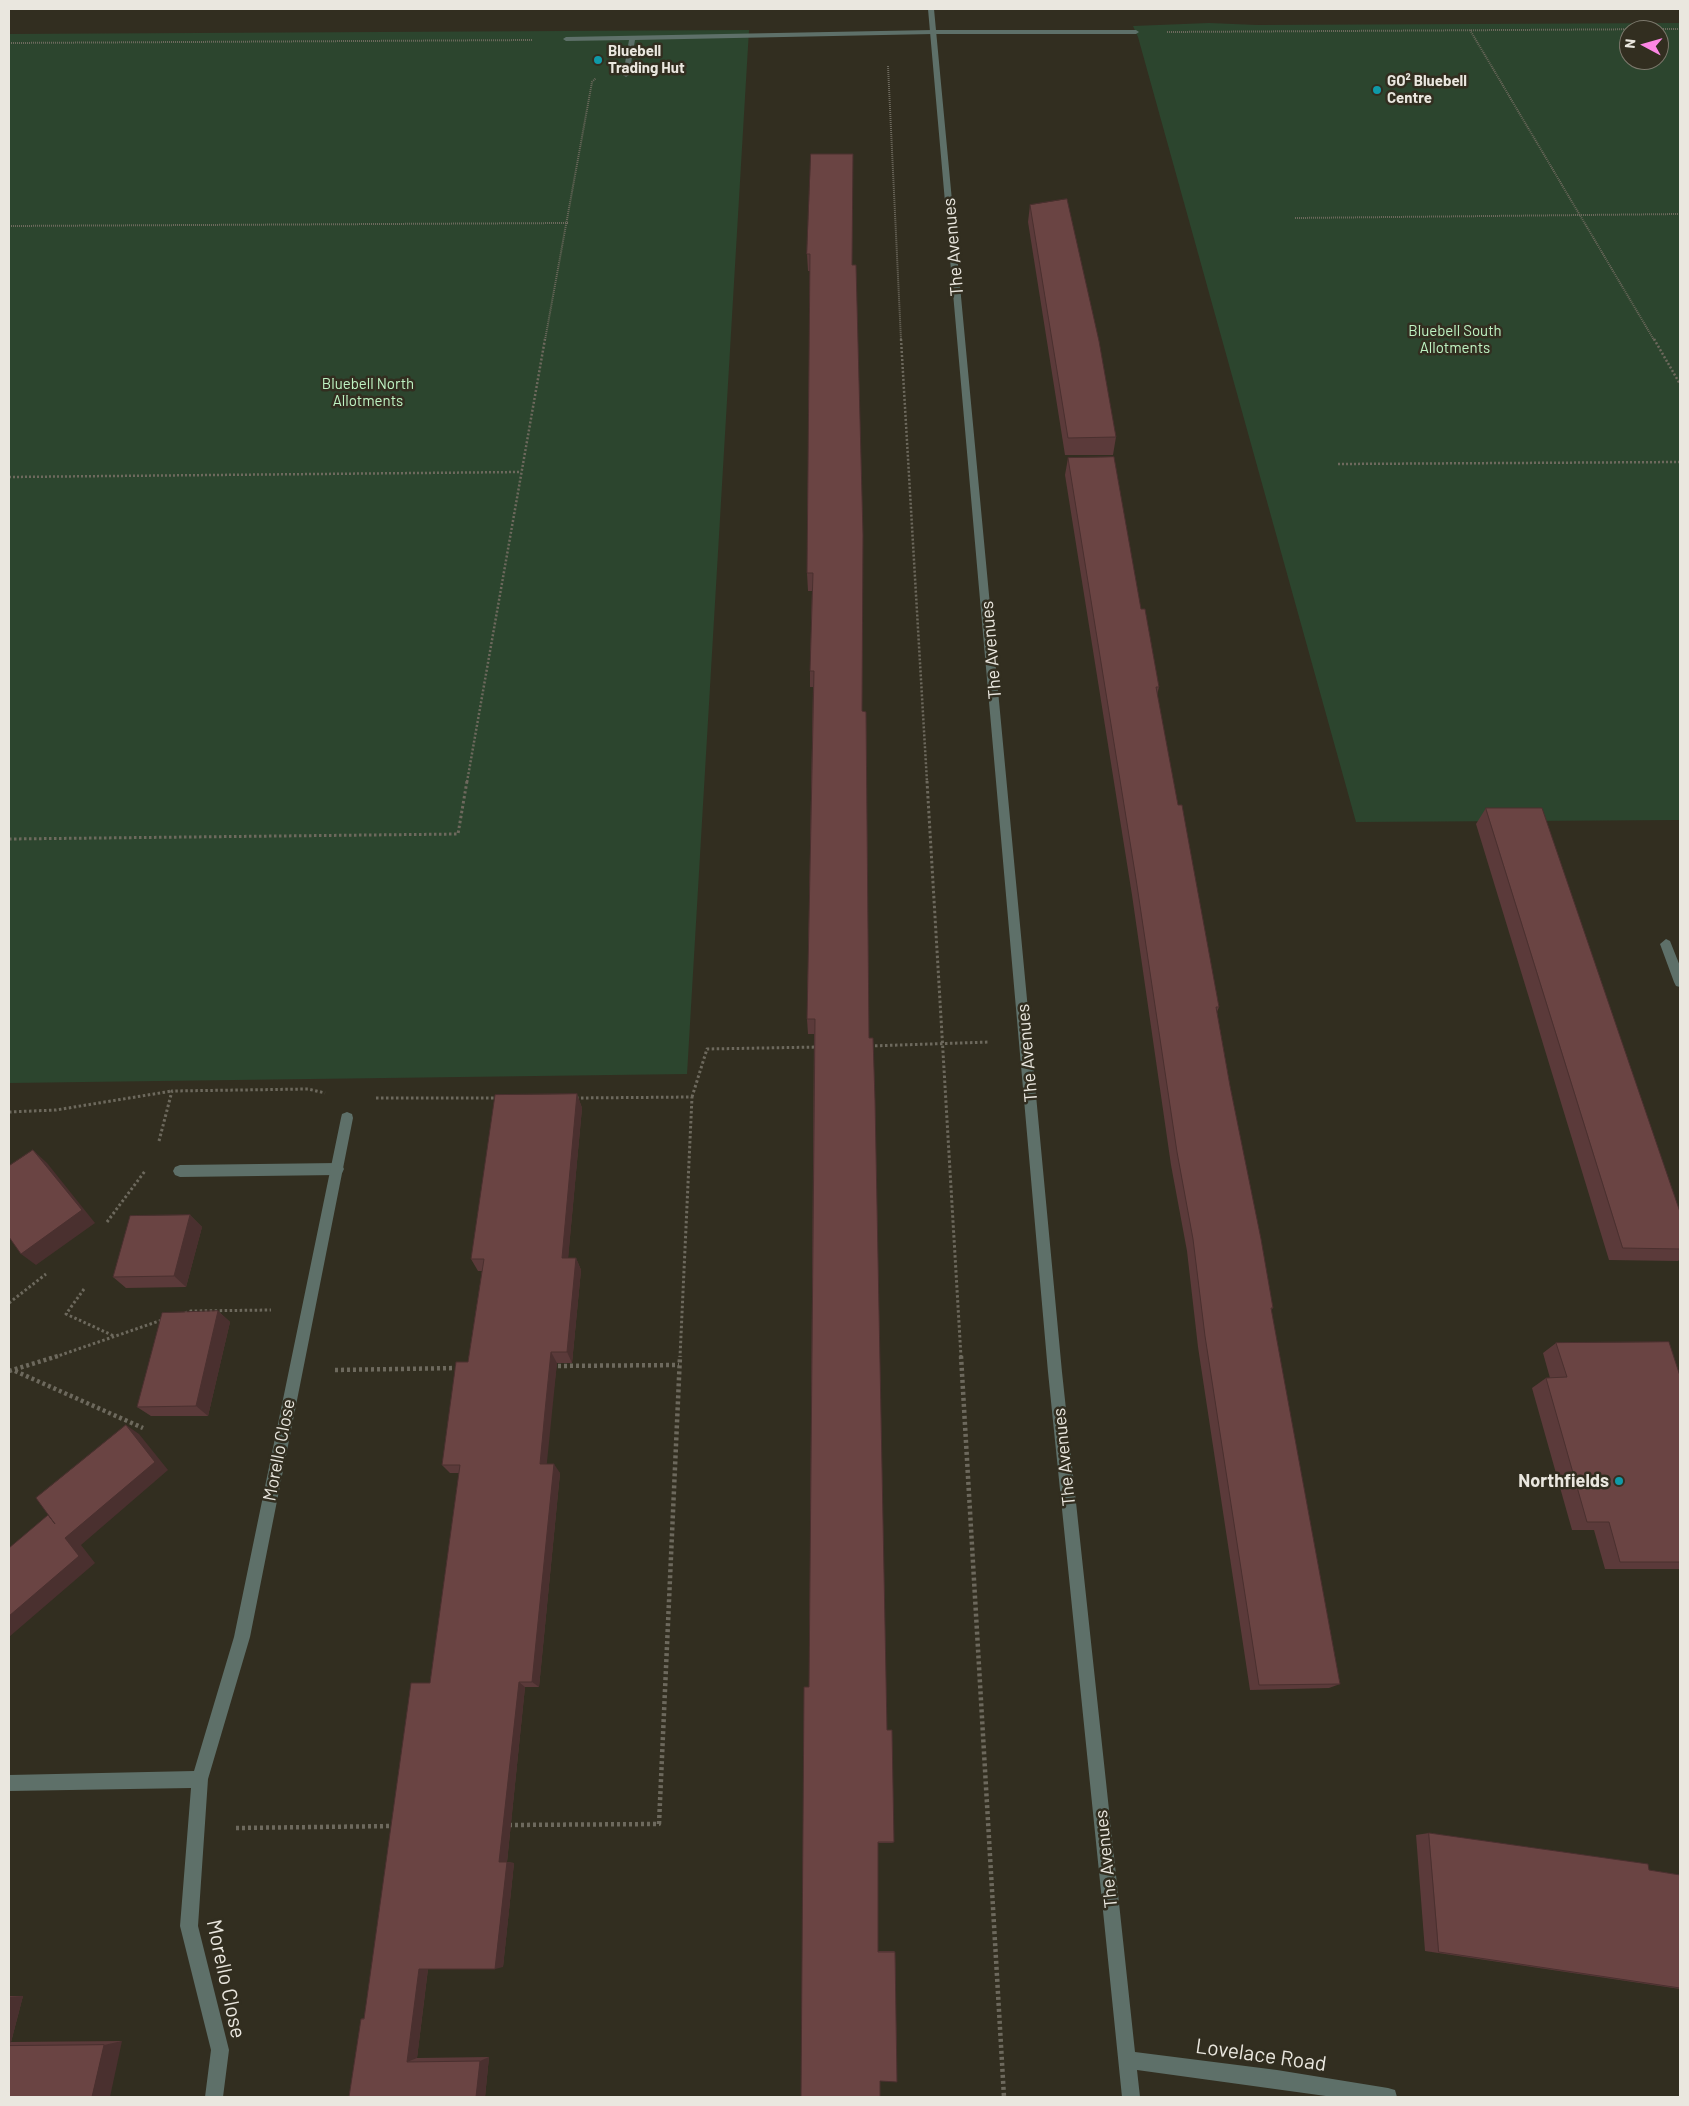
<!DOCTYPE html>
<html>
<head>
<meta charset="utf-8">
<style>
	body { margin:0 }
	#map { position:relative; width:1689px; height:2106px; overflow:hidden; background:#322e20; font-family:Barlow,sans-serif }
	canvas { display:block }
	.frame { position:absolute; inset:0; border:10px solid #eae7df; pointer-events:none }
	.north { position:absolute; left:1619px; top:20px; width:50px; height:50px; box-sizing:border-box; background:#322e20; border:1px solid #7c786c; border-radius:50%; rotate:276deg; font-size:14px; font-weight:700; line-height:20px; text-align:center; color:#eae7df }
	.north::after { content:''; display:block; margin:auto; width:18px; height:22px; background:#fc86e4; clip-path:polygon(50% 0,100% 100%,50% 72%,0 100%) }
</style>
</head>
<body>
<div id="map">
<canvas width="1689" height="2106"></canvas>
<div class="frame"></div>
<div class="north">N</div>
</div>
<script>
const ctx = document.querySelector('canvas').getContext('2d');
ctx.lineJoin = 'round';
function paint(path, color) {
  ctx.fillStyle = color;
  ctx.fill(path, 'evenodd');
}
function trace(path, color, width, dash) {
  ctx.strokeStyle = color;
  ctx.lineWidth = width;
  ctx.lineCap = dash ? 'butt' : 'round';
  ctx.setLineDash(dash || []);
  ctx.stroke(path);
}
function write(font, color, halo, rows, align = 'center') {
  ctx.font = font + ' Barlow,sans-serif';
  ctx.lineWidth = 5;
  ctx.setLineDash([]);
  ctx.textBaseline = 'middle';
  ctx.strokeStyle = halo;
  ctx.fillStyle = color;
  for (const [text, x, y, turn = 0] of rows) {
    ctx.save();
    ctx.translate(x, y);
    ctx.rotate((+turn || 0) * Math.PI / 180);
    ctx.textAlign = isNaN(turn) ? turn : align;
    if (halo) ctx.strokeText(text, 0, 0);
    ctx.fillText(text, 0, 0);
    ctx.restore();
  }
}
paint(new Path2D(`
	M1209,23L1257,25L1680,23V820L1356,822L1138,37L1133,26ZM1629,30H1659V60H1629Z
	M749,30L687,1074L9,1083V34Z`), '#2c452e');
trace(new Path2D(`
	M1470,30L1654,340
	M1167,32L1680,29
	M9,43L533,40
	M888,66L901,340
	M1295,218L1680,214
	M9,226L568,223
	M545,340L592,82L596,78`), '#6d695d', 2, [1, 1]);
trace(new Path2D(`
	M901,339L927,782
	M1654,339L1680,384
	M1338,464L1680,462
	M9,477L521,472
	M467,782L545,339`), '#6d695d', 2.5, [2, 2]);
trace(new Path2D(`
	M927,781L961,1357
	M9,839L458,834L467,781
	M870,1046L989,1042
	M692,1097L707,1049L819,1047
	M376,1098H497
	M576,1098L692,1097L680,1357
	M9,1112L56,1110L172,1091
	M159,1141L172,1091L308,1089L325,1093
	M107,1222L145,1171
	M84,1289L66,1314L114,1336
	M9,1303L46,1274
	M185,1313L191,1311L271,1310
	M55,1357L162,1320`), '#6d695d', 3, [2.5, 2.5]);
trace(new Path2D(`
	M961,1356L1004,2097
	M552,1366L679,1365
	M335,1370L459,1368
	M9,1371L58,1356
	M15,1371L143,1428
	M509,1825L659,1824L680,1356
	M236,1828L395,1826`), '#6d695d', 4.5, [3, 3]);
paint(new Path2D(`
	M933,30H1136L1139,32L1136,34H933L635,40L629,75L626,77L623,75L629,40L566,41L563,39L566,37Z
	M337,1163L342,1165L344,1169L342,1173L337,1175L180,1177L175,1175L173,1171L175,1167L180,1165Z`), '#5e7069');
paint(new Path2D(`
	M928,9H934L1062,1372L1135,2052L1277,2070L1388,2088L1395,2090L1397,2097H1333L1137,2070L1140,2097H1122L1048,1372Z
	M1666,939L1670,941L1680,966V987L1676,986L1674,982L1660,944Z
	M347,1112L352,1114L353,1118L250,1637L208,1779L198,1926L229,2050L223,2097H205L211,2050L180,1926L191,1788L9,1791V1775L194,1771L234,1637L341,1118L342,1114Z`), '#5e7069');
paint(new Path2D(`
	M811,154L852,265L869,1038L887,1730L894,1842L892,1843H878V1951H894L895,1952L897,2082L809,1687L814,1034H808L807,1019L813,687H810V671L812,591H808L807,573L810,271H808L807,254Z
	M1030,205L1116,437L1113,455H1065L1028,222Z
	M1068,458L1141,609L1159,687L1157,695L1178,805L1219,1007L1217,1012L1230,1086L1273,1308L1271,1310L1340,1684L1329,1688L1250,1690L1198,1347L1187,1251L1171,1165L1132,895L1065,475Z
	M1486,808L1680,1212V1259L1678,1261L1609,1260L1476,824Z
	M577,1094L582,1108L568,1258H576L581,1270L572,1363H557L550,1421L546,1464L560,1473L539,1687H525L507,1862L514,1863L503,1967L428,1969L417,2058L489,2057L485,2097H349L361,2019L364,2018L430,1683L459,1473H450L442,1465L468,1362L482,1271H478L471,1259Z
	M190,1215L202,1227L186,1287L126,1288L113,1277Z
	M218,1311L230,1322L208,1416H151L137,1407Z
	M1556,1343L1680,1376V1569H1605L1594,1530H1572L1532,1388L1546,1378H1550L1543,1353Z
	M1429,1833L1649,1870L1680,1875V1989L1425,1951L1416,1835Z
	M9,1996H23L11,2042L122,2041L9,2097Z`), '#5b3a3a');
paint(new Path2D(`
	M577,1094L582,1108L567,1270L562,1258Z
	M33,1150L47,1163L95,1223L36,1265L21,1254Z
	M190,1215L202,1227L186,1287L174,1276Z
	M576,1258L581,1270L572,1363L567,1352Z
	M218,1311L230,1322L208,1416L196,1406Z
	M551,1352L557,1363L546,1472L540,1464Z
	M126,1425L139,1434L168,1470L81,1545L95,1563L9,1637V1616Z
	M554,1464L560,1473L539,1687L532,1682Z
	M519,1682L525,1687L507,1862L514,1863L503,1967L495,1969L499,1862Z
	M428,1968L417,2058L407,2062L419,1969Z
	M23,1996L11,2042L9,2043V1997Z
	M122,2041L110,2097H92L104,2045Z
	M489,2057L485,2097H476L480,2061Z`), '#4a302f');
const building = new Path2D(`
	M811,154H853L852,265H856L863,535L862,711L866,712L869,1038H873L875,1100L887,1730H892L894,1842H878V1952H895L897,2082L880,2081V2097H801L804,1687H809L815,1019H807L814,671H810L813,573H807L810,254H807Z
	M1067,199L1099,341L1116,437L1068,438L1030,205Z
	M1114,457L1141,609H1145L1159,687H1156L1178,805H1182L1190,849L1219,1007H1216L1230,1086L1261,1239L1273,1308H1271L1340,1684L1259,1685L1205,1336L1193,1239L1177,1152L1136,879L1068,458Z
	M1486,808H1542L1680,1212V1249L1623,1248Z
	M577,1094L562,1258H576L567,1352H551L545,1411L540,1464H554L532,1682H519L499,1862H507L495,1969H419L407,2062L480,2061L476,2097H349L361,2019H364L411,1683H430L460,1465H442L456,1362H468L484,1259H471L495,1095Z
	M33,1150L82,1210L21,1254L9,1237V1166Z
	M190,1215L174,1276L113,1277L130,1216Z
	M218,1311L196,1406L137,1407L162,1313Z
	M1669,1342L1680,1376V1562H1620L1609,1522H1587L1546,1378L1567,1377L1556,1343Z
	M126,1425L155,1462L65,1538L79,1556L9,1616V1548L48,1515L55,1524L36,1498Z
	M1429,1833L1648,1864L1649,1870L1680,1875V1988L1439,1952Z
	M104,2045L92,2097H9V2046Z`);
paint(building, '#6a4443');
trace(building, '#4a302f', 1);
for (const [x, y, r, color] of [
	[598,60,5,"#0f9aa8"],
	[1377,90,5,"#0f9aa8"],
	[1619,1481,5,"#0f9aa8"]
]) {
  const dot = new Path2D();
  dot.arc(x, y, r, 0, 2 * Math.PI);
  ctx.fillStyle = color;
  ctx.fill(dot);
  trace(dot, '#322e20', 2);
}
write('bold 15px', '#eae7df', '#322e20', [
	["Bluebell",608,51],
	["Trading Hut",608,68],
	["GO² Bluebell",1387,81],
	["Centre",1387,98]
], 'left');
write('15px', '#bff3c3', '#322e20', [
	["Bluebell South",1455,331],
	["Allotments",1455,348],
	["Bluebell North",368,384],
	["Allotments",368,401]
]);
write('18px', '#eae7df', '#322e20', [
	["The Avenues",953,247,-95],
	["The Avenues",991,650,-95],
	["The Avenues",1027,1053,-95],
	["Morello Close",279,1450,-79],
	["The Avenues",1064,1457,-96],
	["The Avenues",1106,1859,-96]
]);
write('bold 18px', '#eae7df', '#322e20', [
	["Northfields",1609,1481]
], 'right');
write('21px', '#eae7df', '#322e20', [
	["Morello Close",226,1979,78],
	["Lovelace Road",1261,2055,8]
]);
</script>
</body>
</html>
